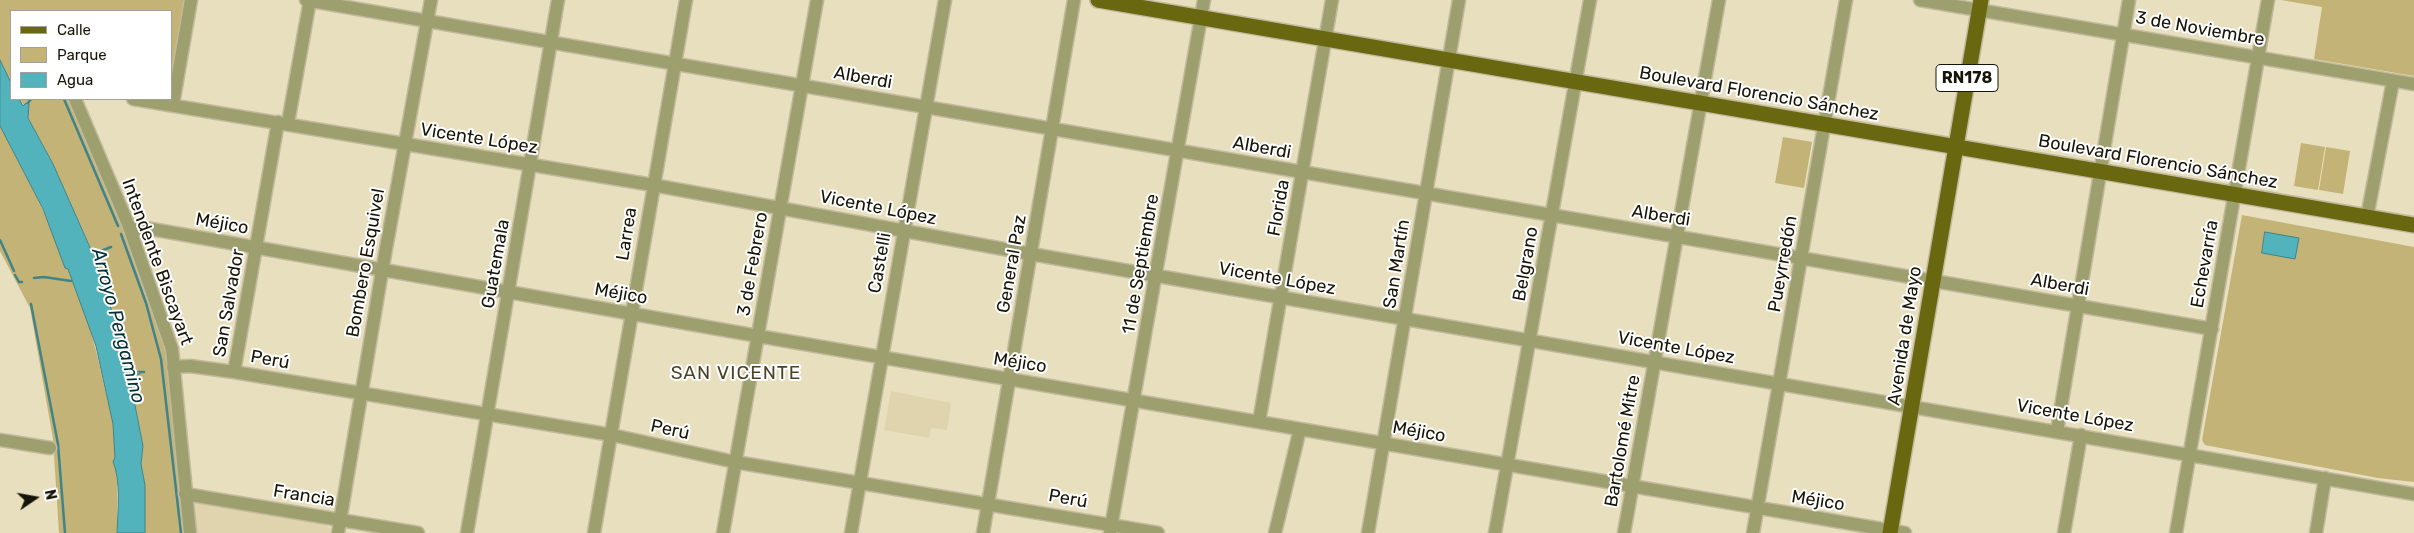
<!DOCTYPE html>
<html>
<head>
<meta charset="utf-8">
<style>
	body { margin:0 }
	#map { position:relative; width:2414px; height:533px; overflow:hidden; background:#e8dfbe; font-family:Rubik,sans-serif }
	canvas { display:block }
	.legend { position:absolute; left:10px; top:10px; width:162px; height:90px; box-sizing:border-box; background:#fff; border:1px solid #a2a19c; margin:0; padding:6px 9px; list-style:none; font-size:15px; color:#171408 }
	.legend li { display:flex; align-items:center; gap:10px; height:25px }
	.legend b { width:25px; border:1px solid #a2a19c }
	.north { position:absolute; left:10px; top:473px; width:50px; height:50px; -webkit-text-stroke:4px #fff; paint-order:stroke; rotate:78deg; font-size:14px; font-weight:700; line-height:20px; text-align:center; color:#171408 }
	.north::after { content:''; display:block; margin:auto; width:18px; height:22px; background:#171408; clip-path:polygon(50% 0,100% 100%,50% 72%,0 100%) }
</style>
</head>
<body>
<div id="map">
<canvas width="2414" height="533"></canvas>
<ul class="legend">
<li><b style="height:6px;background:#696810"></b>Calle</li>
<li><b style="height:14px;background:#c4b376"></b>Parque</li>
<li><b style="height:14px;background:#53b3bd"></b>Agua</li>
</ul>
<div class="north">N</div>
</div>
<script>
const ctx = document.querySelector('canvas').getContext('2d');
ctx.lineJoin = 'round';
function paint(path, color) {
  ctx.fillStyle = color;
  ctx.fill(path, 'evenodd');
}
function trace(path, color, width, dash) {
  ctx.strokeStyle = color;
  ctx.lineWidth = width;
  ctx.lineCap = dash ? 'butt' : 'round';
  ctx.setLineDash(dash || []);
  ctx.stroke(path);
}
function write(font, color, halo, rows, align = 'center') {
  ctx.font = font + ' Rubik,sans-serif';
  ctx.lineWidth = 4;
  ctx.setLineDash([]);
  ctx.textBaseline = 'middle';
  ctx.strokeStyle = halo;
  ctx.fillStyle = color;
  for (const [text, x, y, turn = 0] of rows) {
    ctx.save();
    ctx.translate(x, y);
    ctx.rotate((+turn || 0) * Math.PI / 180);
    ctx.textAlign = isNaN(turn) ? turn : align;
    if (halo) ctx.strokeText(text, 0, 0);
    ctx.fillText(text, 0, 0);
    ctx.restore();
  }
}
paint(new Path2D(`
	M891,391L951,403L947,430L931,428L929,438L884,430Z
	M193,503L326,524L330,529V533H191Z`), '#dfd4ad');
paint(new Path2D(`
	M0,0H185L171,83V11H11V83L0,60Z
	M2281,0H2414V76L2314,59L2322,7Z
	M19,99H70L124,227L167,351L185,533H145V485L141,464L143,446L130,379L137,370L130,373L128,371L119,333L94,257L100,250L92,252L53,164L28,118L27,109Z
	M0,126C43,207 85,291 103,381C106,395 111,410 113,425C117,462 118,496 117,533H59L53,439L30,308L0,251Z
	M1783,137L1812,142L1804,188L1775,183Z
	M2301,143L2325,147L2318,190L2294,186Z
	M2326,147L2350,151L2343,194L2319,190Z
	M2242,215L2414,247V482L2378,478L2205,445L2202,440Z`), '#c4b376');
const water = new Path2D(`
	M0,60L11,83V99H19L23,106L26,103L29,104L28,118L53,164L92,252L101,250L94,257L119,333L128,371L130,373L140,371V374L134,375L130,380L143,446L141,464L145,485V533H117C118,509 121,482 113,461L115,458L113,424L96,346L68,269L65,268L43,209L0,126Z
	M2265,232L2299,238L2295,259L2262,253Z`);
paint(water, '#53b3bd');
trace(water, '#418387', 1);
trace(new Path2D(`
	M64,99L118,226
	M28,103L31,99
	M121,234L146,303L161,359L181,533
	M0,240L14,271
	M101,251L111,247
	M15,275L19,282H22
	M34,278L44,277L71,281
	M31,304L58,444L65,533
	M140,372H144`), '#418387', 2.5);
const minor = new Path2D(`
	M306,0L2212,329
	M1920,0L2414,84
	M75,99L128,224L172,349L190,533
	M133,99L653,185L1031,254L2414,494
	M173,104L191,0
	M288,123L310,0
	M2367,217L2393,81
	M131,233L140,227L758,336L1905,533
	M173,367L190,366L234,372L612,435L735,462L1158,533
	M234,372L278,122
	M1259,422L1332,0
	M2057,431L2129,0
	M0,440L50,448
	M185,494L418,533
	M338,533L382,271L431,0
	M467,533L558,0
	M594,533L686,0
	M723,533L817,0
	M851,533L945,0
	M983,533L1074,0
	M1110,533L1204,0
	M1275,533L1300,429
	M1368,533L1459,0
	M1495,533L1590,0
	M1624,533L1719,0
	M1753,533L1846,0
	M2064,533L2081,435
	M2176,533L2268,0
	M2316,533L2325,478`);
const major = new Path2D(`
	M1098,0L2414,225
	M1890,533L1981,0`);
trace(minor, '#c2ba9d', 15);
trace(major, '#c2ba9d', 18);
trace(minor, '#9e9f6e', 12);
trace(major, '#696810', 15);
for (const [x, y, w] of [
	[1967,78,62]
]) {
  const box = new Path2D();
  box.roundRect(x - w / 2, y - 13.5, w, 27, 4);
  ctx.fillStyle = '#fff';
  ctx.fill(box);
  trace(box, '#171408', 1);
}
write('bold 16px', '#171408', null, [
	["RN178",1967,78]
]);
write('18px', '#171408', '#fff', [
	["3 de Noviembre",2200,29,10],
	["Alberdi",863,78,10],
	["Boulevard Florencio Sánchez",1759,94,10],
	["Vicente López",479,139,9],
	["Alberdi",1262,148,10],
	["Boulevard Florencio Sánchez",2158,162,10],
	["Vicente López",878,208,11],
	["Florida",1279,208,-80],
	["Alberdi",1661,216,9],
	["Méjico",222,224,10],
	["Larrea",627,234,-81],
	["Intendente Biscayart",157,262,70],
	["Bombero Esquivel",366,263,-80],
	["Castelli",880,263,-80],
	["Guatemala",496,264,-80],
	["3 de Febrero",753,264,-80],
	["General Paz",1012,264,-80],
	["11 de Septiembre",1141,264,-80],
	["San Martín",1397,264,-81],
	["Belgrano",1526,264,-80],
	["Pueyrredón",1783,264,-80],
	["Echevarría",2205,264,-80],
	["Vicente López",1277,279,10],
	["Alberdi",2060,285,10],
	["Méjico",621,294,10],
	["San Salvador",229,303,-80],
	["Avenida de Mayo",1905,336,-81],
	["Vicente López",1676,348,10],
	["Perú",270,360,10],
	["Méjico",1020,363,9],
	["Vicente López",2075,416,10],
	["Perú",670,430,12],
	["Méjico",1419,432,10],
	["Bartolomé Mitre",1623,441,-80],
	["Francia",304,496,9],
	["Perú",1068,499,10],
	["Méjico",1818,501,9]
]);
write('italic 19px', '#003035', '#fff', [
	["Arroyo Pergamino",118,326,75]
]);
ctx.letterSpacing = '1px';
write('19px', '#4b4328', '#fff', [
	["SAN VICENTE",736,374]
]);
ctx.letterSpacing = '0px';
</script>
</body>
</html>
